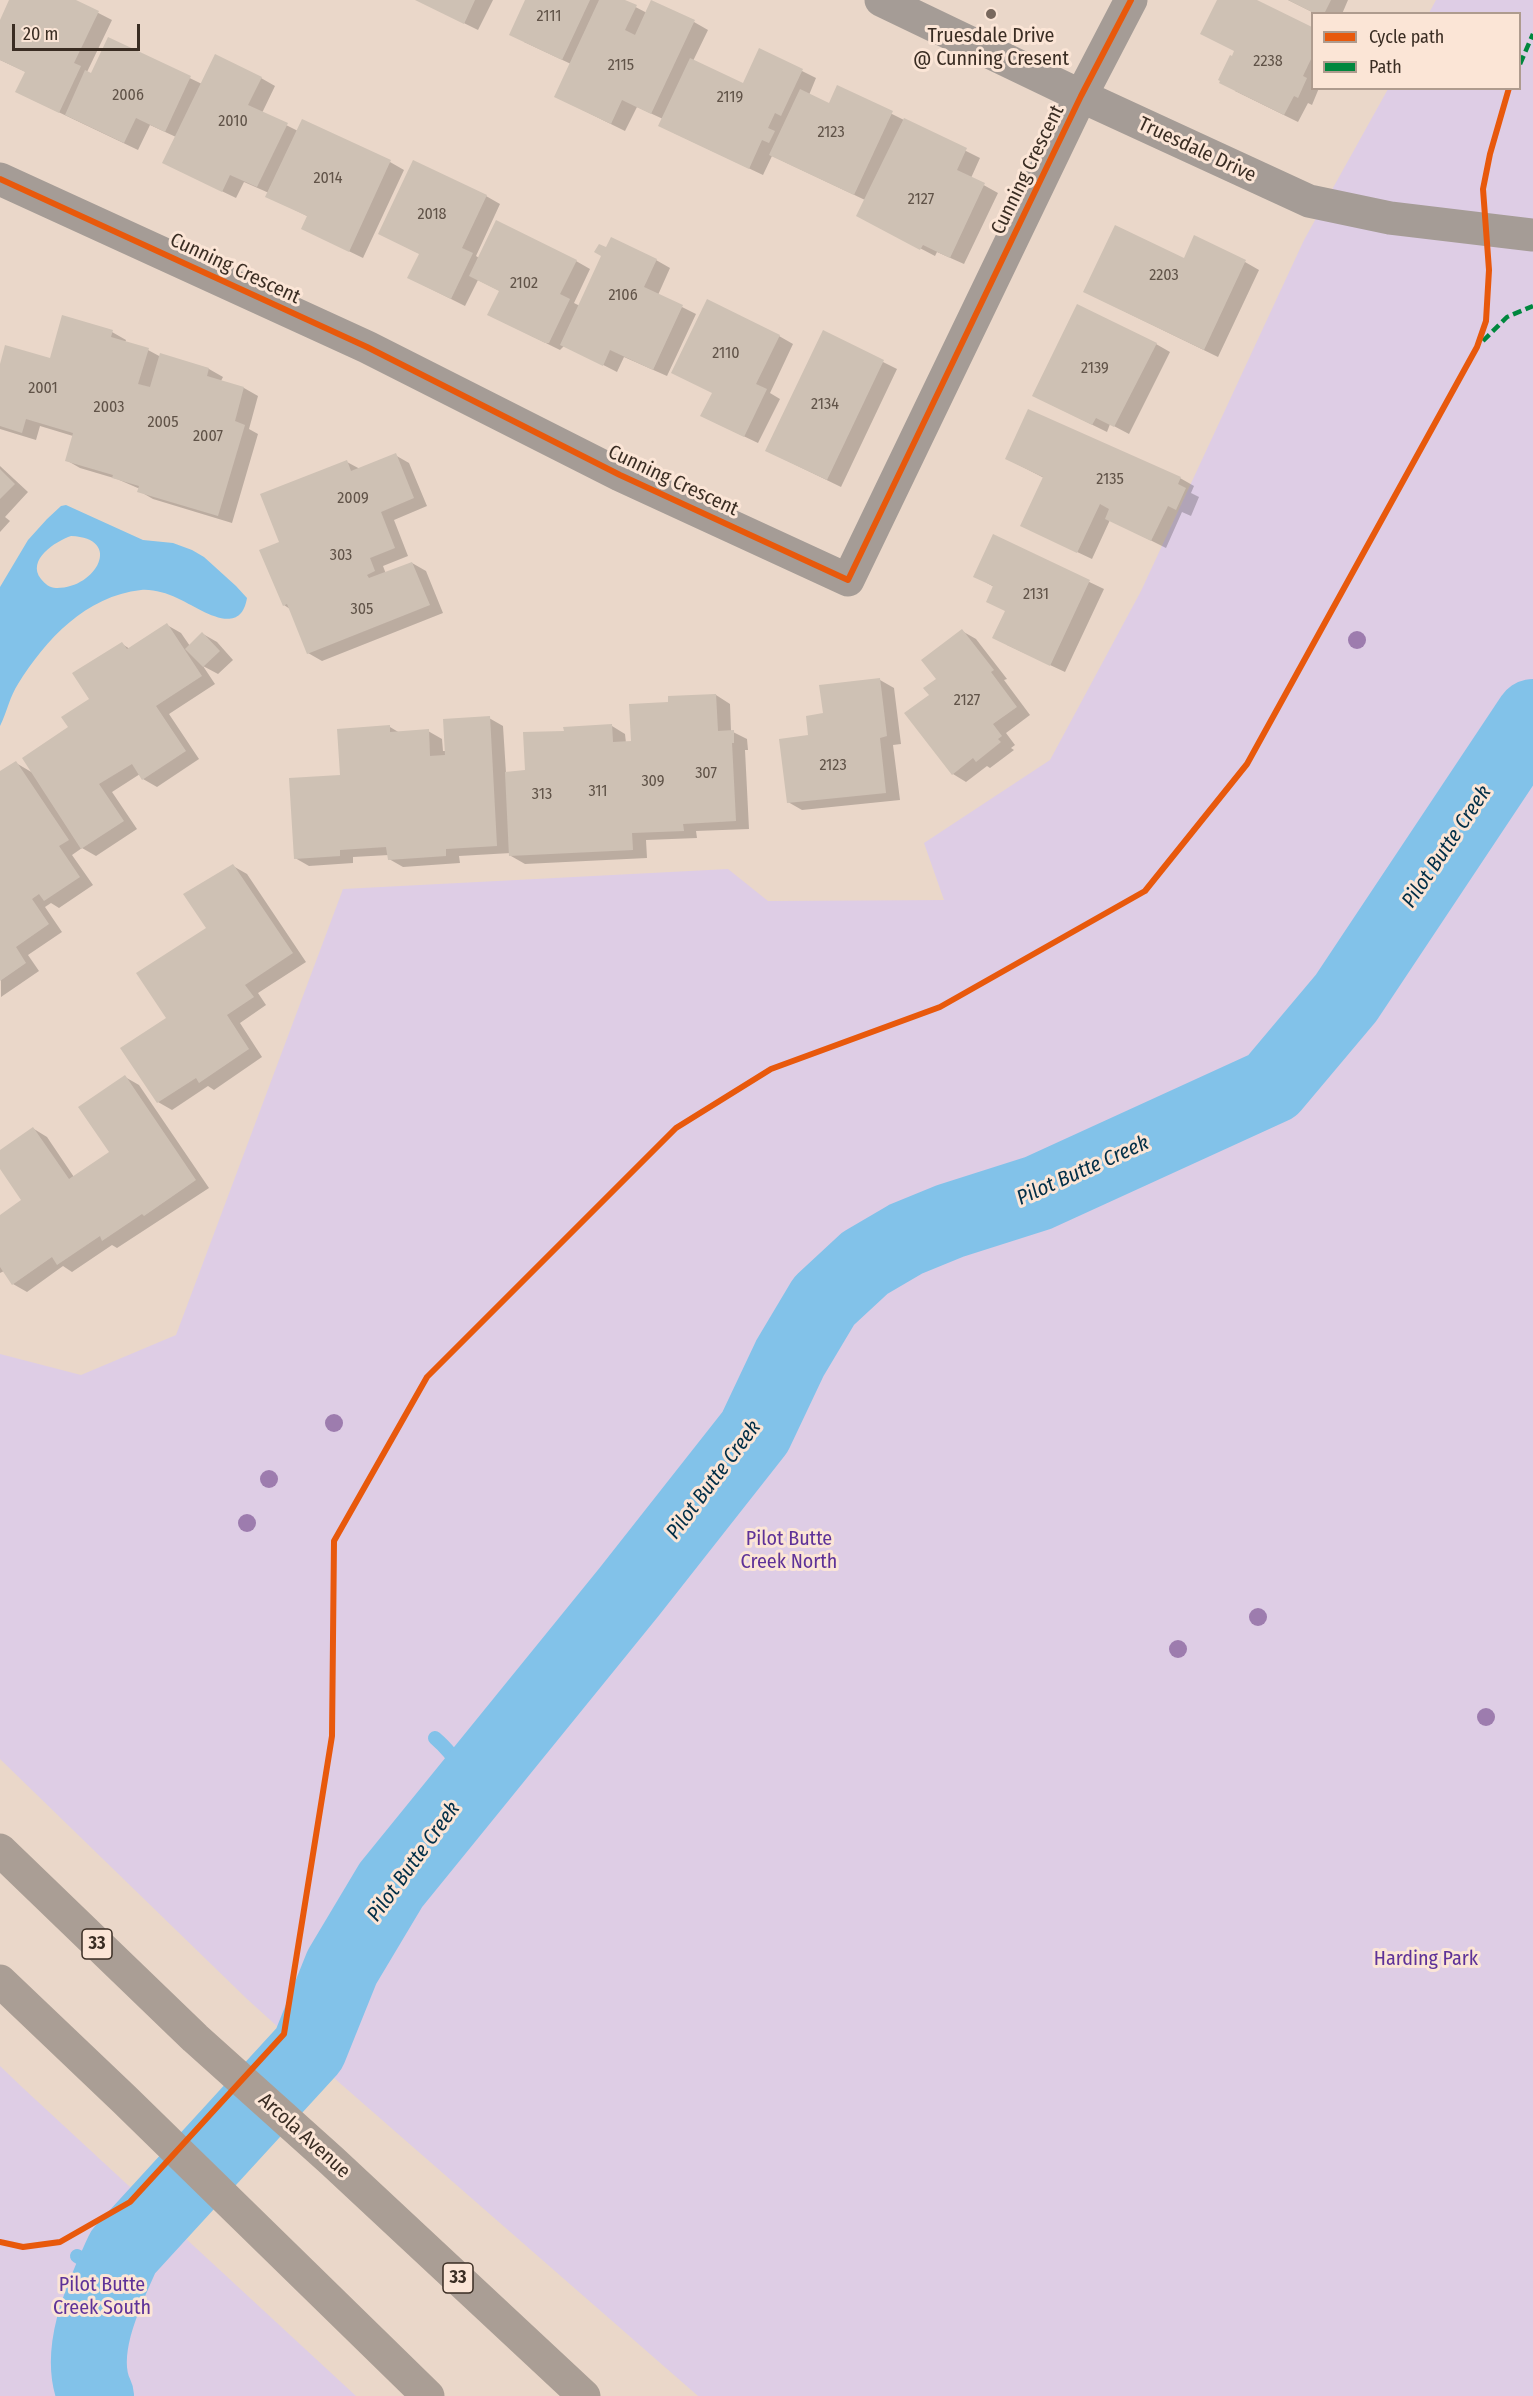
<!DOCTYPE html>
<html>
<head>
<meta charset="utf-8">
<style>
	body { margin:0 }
	#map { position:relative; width:1533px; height:2396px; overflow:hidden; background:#ead7c9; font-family:"Fira Sans Condensed",sans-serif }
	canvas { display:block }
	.legend { position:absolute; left:1311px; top:12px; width:210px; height:78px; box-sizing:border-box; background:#fbe5d6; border:2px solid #ae9b8e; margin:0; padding:8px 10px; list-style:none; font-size:18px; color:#3a2d23 }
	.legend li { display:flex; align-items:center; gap:12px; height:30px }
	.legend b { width:30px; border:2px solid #ae9b8e }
	.scale { position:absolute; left:12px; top:24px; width:128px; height:27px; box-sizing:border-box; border:3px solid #3a2d23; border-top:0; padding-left:8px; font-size:18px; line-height:21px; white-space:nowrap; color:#3a2d23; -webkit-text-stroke:4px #fbe5d6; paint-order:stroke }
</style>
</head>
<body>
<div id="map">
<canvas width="1533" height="2396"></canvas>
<ul class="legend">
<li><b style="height:8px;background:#e8590c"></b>Cycle path</li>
<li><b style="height:8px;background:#00873e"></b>Path</li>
</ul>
<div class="scale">20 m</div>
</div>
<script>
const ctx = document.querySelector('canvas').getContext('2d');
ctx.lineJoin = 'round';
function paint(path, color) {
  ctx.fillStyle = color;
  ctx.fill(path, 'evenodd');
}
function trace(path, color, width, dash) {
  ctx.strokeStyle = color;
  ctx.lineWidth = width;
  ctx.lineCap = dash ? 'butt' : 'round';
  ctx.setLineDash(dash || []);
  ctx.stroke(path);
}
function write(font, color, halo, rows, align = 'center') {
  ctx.font = font + ' "Fira Sans Condensed",sans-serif';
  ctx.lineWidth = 6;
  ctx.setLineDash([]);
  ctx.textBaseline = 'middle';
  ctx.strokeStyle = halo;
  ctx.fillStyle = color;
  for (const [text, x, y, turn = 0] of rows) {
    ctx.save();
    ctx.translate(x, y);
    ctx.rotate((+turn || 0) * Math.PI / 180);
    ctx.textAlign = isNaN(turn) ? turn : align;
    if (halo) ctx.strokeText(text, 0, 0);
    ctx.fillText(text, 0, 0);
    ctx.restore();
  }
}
paint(new Path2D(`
	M1436,0H1533V2396H698L342,2085L247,1999L0,1759V1354L81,1375L176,1335L343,889L728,869L768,901L944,900L924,843L1050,760L1141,591L1304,240L1388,89L1520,88V14L1429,13Z
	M0,2066L23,2088L356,2396H0Z`), '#decde5');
paint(new Path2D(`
	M66,505L143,540L173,543L192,550L204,557L236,586L247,598C240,640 198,607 177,598C166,593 153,589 141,590C86,596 46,639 18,684C10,696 7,712 0,726V587L28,540L47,519L61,506ZM71,536C124,538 96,589 56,588C50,588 45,584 41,579C26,560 56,541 71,536Z`), '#82c2e9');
paint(new Path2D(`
	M11,0H73L112,20L87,72L92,75L109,39L202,84L261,78L275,86L262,113L298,131L390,162L404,170L363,258L303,229L309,217L267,196L269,193L244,182L236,198L178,170L176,137L150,125L138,150L31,99L26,72L0,60V23Z
	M417,0H493L478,30Z
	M526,0H622L647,13L694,22L708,30L693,61L743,85L760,50L816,78L809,95L829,105L838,87L980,158L971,178L998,193L964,264L937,252L935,256L872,223L865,200L772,156L763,175L674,133L663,119L637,107L625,131L556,97L571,64L524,42Z
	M1218,0H1254L1312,29V88H1319L1312,105L1308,103L1298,122L1235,91L1233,58L1236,51Z
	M1288,0H1348L1342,14H1316Z
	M486,196L500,204L476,256L479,258L576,261L590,269L574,303L580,306L656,260L670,268L658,295L696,314L667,376L624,357L617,372L574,350L564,346L560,350L503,322L500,291L478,280L465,306L423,285L420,254L380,234Z
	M1185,260L1245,262L1259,270L1218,357L1099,299Z
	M112,332L126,340L125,343L148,350L161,357V355L209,369L223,377L221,381L244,388L258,396L249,429L258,434L232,523L153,499L139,491L140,489L117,479L80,468L66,460L73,436L40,426L36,440L0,429V369L51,360Z
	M823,332L897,369L841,487L767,451Z
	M779,336L793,344L770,393L780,399L758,443L716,423Z
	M1156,344L1170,352L1129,434L1110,424L1107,432L1048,403Z
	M395,455L409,463L427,506L394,520L408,556L383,566L386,574L412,563L426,571L443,613L322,661L308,653L290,609L284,605L261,551L281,542L347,462L360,469Z
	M1007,459L1180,478L1194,486L1191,493L1199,497L1191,516L1182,512L1166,548L1110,520L1092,559L1022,526L1044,478Z
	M0,466L28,492L5,517L10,521L0,532Z
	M993,536L1104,589L1065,672L1007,645L1006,611L988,601L994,587L975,576Z
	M167,625L181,633L190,646L203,634L217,642L233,660L218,674L203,666L215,684L169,714L199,759L157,787L143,779L140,774L112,792L137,829L96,856L82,848L72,855L93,885L59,908L51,903L45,907L62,932L28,955L39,971L1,997L0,773L16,763L33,773L91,700L122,644L130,649Z
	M962,631L976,639L1007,679L1004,680L1030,715L1006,733L1015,745L1011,748L1014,750L990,768L987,766L966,782L953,774L931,695Z
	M880,680L894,688L901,744L893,745L900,800L802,810L788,802L824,715Z
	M716,695L730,704L731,731L747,739L748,750H745L749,829L696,831L697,838L646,840L647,858L525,864L511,856V853L459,856L460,863L403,867L389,859V855L353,857V863L309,866L295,858L342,776L390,727L400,733L428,731L442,739L443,751H446L489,718L503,726L506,773L527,772L565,732L612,726L625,734L626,743L632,742L670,703Z
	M233,866L247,874L306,962L258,993L266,1005L240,1023L262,1057L214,1090L208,1086L172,1110L158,1102L168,1018Z
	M125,1077L139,1085L209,1188L117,1248L112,1245L72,1272L63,1266L27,1292L13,1284L4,1271L0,1273V1217L23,1201L0,1166V1152L34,1129L47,1137L74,1177L111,1152Z`), '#0003');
trace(new Path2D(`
	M435,1738C459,1759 465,1772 457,1804
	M77,2256C92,2265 103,2272 106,2290`), '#82c2e9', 14);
trace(new Path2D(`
	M96,2396C75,2353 105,2292 123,2252L309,2049L342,1967L391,1885L629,1592L755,1432L790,1358L824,1301L865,1263L906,1239L950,1221L1038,1193L1272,1086L1346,998L1533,717`), '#82c2e9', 76);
paint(new Path2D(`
	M9,0H76L99,11L74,63L81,66L59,113L15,92L25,72L0,60V20Z
	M415,0H475L464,24Z
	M525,0H590L562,60L509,35Z
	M599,0H625L637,5L625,30L635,35L651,0L695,20L651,114L622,100L611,124L554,97Z
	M1217,0H1257L1312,27V57L1303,76L1307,78L1298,98L1294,96L1284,115L1219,83L1220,81L1218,80L1230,55L1232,56L1234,51L1200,34Z
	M1288,0H1331L1324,14H1316Z
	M108,37L191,76L165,132L136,118L124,143L65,115L85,70L91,73Z
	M759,48L803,69L781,116L775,113L768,128L775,131L769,143L762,140L749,169L658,126L690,58L743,83Z
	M215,54L262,77L248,105L288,123L257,187L230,175L222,192L162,163Z
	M837,85L893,111L854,195L769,155L800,89L829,103Z
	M904,118L967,148L957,170L985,183L950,258L923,245L920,250L856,216Z
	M302,119L391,160L349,252L301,229L307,216L265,197Z
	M413,160L487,195L462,248L473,253L451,299L407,278L419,254L378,234Z
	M496,220L577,260L560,294L570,299L549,343H545L487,315L499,291L469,276Z
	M1115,225L1184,258L1194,235L1246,260L1204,350L1083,292Z
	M611,237L657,259L644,287L683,305L653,370L610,350L603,366L560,345L601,256L594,252L599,244L606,247Z
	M707,299L780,335L756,384L767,389L744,437L700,416L712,393L671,373Z
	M1077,304L1157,343L1114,427L1096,418L1092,425L1032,396Z
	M62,315L113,330L111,337L149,348L138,384L150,387L160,353L209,368L207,376L244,387L235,421L245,425L218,516L137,492L139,486L112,478L113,475L65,461L73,433L26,419L22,433L0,426V364L5,345L50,358Z
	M823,330L884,360L827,480L765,451Z
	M1028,409L1181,477L1178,484L1186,488L1176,510L1168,506L1151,541L1105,519L1109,509L1100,504L1077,553L1020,526L1043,477L1005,459Z
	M396,453L414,498L381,512L395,548L370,558L375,571L367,575L369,578L412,562L430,605L307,654L287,604L283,606L259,550L279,542L260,494L347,460L351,471Z
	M0,469L15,484L0,499Z
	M993,534L1090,580L1050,666L992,638L1005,611L986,602L993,586L973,577Z
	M167,623L202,676L156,706L186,751L142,780L132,764L99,784L124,821L81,849L22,758L68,727L61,717L89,699L72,673L122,642L127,649Z
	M962,629L994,670L991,672L1017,707L993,724L1002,736L998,739L1001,742L976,762L973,758L952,775L904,713L929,695L923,688L936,679L921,660Z
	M202,632L220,651L203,667L185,649Z
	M880,678L887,736L880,738L886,793L787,803L779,739L808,735L806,716L823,713L819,685Z
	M716,694L718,731L734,730V743H732L736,821L683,824L684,831L632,833L633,850L509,856L505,772L525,770L523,732L564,731L563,727L612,724L613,742L631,741L629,704L668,702V696Z
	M490,716L497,846L446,849V856L388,860L386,847L340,850V856L294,859L289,778L340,775L337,729L390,725V732L429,729L430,756L445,755L443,719Z
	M16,761L69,840L59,846L80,877L44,901L39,894L32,899L49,924L16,947L26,963L0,981V771Z
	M233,864L293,953L245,985L254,997L227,1015L249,1049L199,1083L196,1078L157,1103L120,1048L166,1018L136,973L206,928L183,894Z
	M125,1075L196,1180L144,1216L142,1214L102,1241L100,1236L57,1265L52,1257L12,1285L0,1267V1215L21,1200L0,1169V1150L33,1127L69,1179L109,1152L78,1107Z`), '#cec1b4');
trace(new Path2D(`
	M881,0L1081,96L1309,201L1390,218L1533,235
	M0,179L367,347L620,475L848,580L1081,96L1131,0`), '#a59c96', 33);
trace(new Path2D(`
	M0,1850L195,2038L332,2161L584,2396
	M0,1981L125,2100L428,2396`), '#aa9e95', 33);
trace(new Path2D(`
	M1520,64L1533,34
	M1483,341L1507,317L1533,306`), '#00873e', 4.5, [9, 4.5]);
trace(new Path2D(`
	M0,179L367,347L620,475L848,580L1081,96L1131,0
	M0,2242L23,2247L60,2242L130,2202L284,2034L332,1736L334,1541L427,1377L676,1128L771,1069L940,1007L1145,891L1247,764L1477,347L1486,321L1489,270L1483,189L1490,154L1509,88`), '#e8590c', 6);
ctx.fillStyle = '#9d7cae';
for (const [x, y] of [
	[1357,640],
	[334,1423],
	[269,1479],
	[247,1523],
	[1258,1617],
	[1178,1649],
	[1486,1717]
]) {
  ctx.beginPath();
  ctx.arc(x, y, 9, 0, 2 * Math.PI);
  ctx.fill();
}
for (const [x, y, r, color] of [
	[991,14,6,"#78685d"]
]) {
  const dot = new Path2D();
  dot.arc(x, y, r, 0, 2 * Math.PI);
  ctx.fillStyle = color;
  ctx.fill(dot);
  trace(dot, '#fbe5d6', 2);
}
write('16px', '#605348', null, [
	["2111",549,17],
	["2238",1268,62],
	["2115",621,66],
	["2006",128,96],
	["2119",730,98],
	["2010",233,122],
	["2123",831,133],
	["2014",328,179],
	["2127",921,200],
	["2018",432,215],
	["2203",1164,276],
	["2102",524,284],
	["2106",623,296],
	["2110",726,354],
	["2139",1095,369],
	["2001",43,389],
	["2134",825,405],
	["2003",109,408],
	["2005",163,423],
	["2007",208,437],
	["2135",1110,480],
	["2009",353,499],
	["303",341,556],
	["2131",1036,595],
	["305",362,610],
	["2127",967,701],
	["2123",833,766],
	["307",706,774],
	["309",653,782],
	["311",598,792],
	["313",542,795]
]);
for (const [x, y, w] of [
	[97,1944,30],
	[458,2278,30]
]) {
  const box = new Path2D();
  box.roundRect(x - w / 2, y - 15, w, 30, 4.5);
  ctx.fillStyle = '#fbe5d6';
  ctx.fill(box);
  trace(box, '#3a2d23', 1.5);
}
write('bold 18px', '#3a2d23', null, [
	["33",97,1944],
	["33",458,2278]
]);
write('20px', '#3a2d23', '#fbe5d6', [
	["Truesdale Drive",991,36],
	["@ Cunning Cresent",991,59]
]);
write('20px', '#3a2d23', '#fbe5d6', [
	["Truesdale Drive",1197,150,25],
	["Cunning Crescent",1028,170,-64],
	["Cunning Crescent",235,269,25],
	["Cunning Crescent",673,481,25],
	["Arcola Avenue",304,2136,42]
]);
write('20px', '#5e3298', '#fbe5d6', [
	["Pilot Butte",789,1539],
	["Creek North",789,1562],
	["Harding Park",1426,1959],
	["Pilot Butte",102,2285],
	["Creek South",102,2308]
]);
write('italic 21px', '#012e47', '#fbe5d6', [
	["Pilot Butte Creek",1447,847,-56],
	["Pilot Butte Creek",1083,1171,-24],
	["Pilot Butte Creek",714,1480,-53],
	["Pilot Butte Creek",414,1862,-54]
]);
</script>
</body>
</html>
